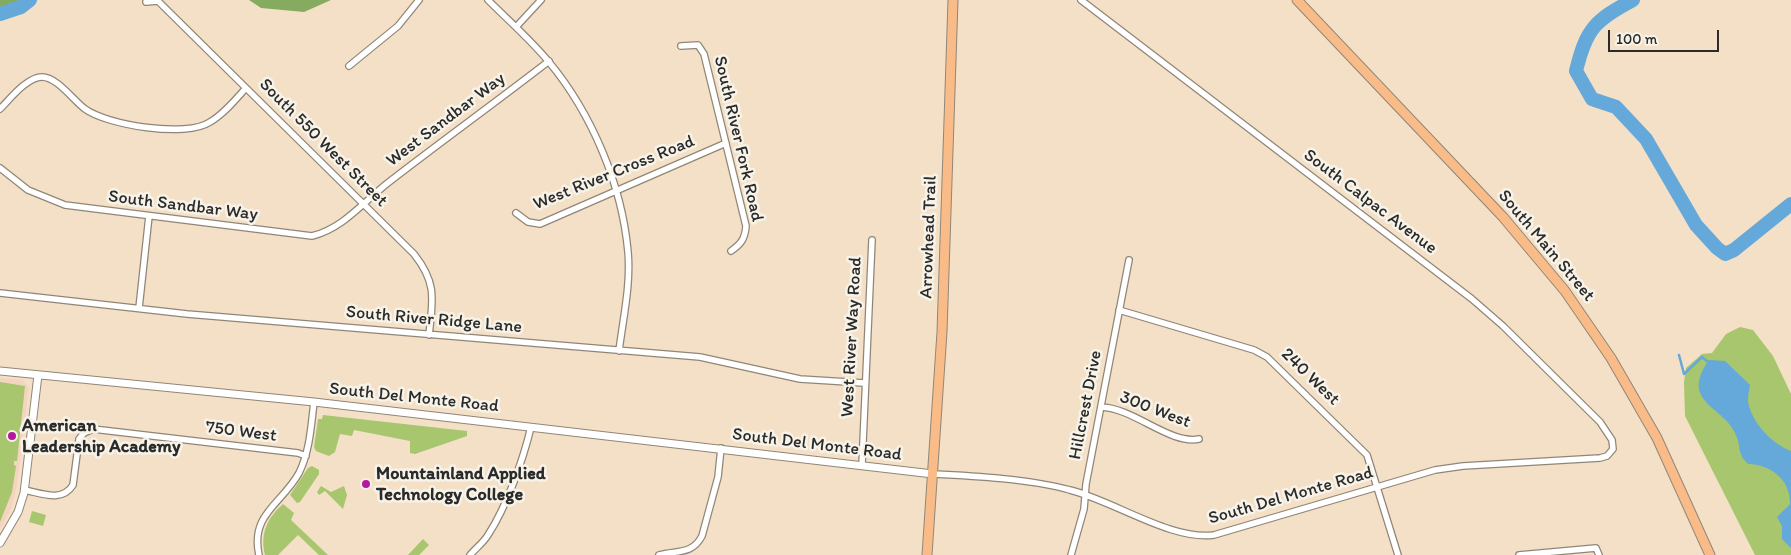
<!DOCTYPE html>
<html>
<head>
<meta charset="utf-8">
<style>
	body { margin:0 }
	#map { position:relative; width:1791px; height:555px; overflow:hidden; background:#f4e0c6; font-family:Itim,sans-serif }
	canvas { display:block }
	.scale { position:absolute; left:1608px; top:30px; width:111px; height:22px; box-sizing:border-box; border:2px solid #2b2b2b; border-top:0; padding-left:6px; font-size:15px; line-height:18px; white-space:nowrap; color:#2b2b2b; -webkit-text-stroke:4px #f7f3e8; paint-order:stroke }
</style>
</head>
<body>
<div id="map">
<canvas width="1791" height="555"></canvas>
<div class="scale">100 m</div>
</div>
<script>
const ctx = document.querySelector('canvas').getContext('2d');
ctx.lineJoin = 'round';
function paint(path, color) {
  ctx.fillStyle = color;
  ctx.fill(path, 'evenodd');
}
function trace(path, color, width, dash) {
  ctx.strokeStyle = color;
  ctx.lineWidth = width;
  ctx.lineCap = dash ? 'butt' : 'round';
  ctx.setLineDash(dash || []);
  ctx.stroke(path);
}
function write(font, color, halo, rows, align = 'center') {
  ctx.font = font + ' Itim,sans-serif';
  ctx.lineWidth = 5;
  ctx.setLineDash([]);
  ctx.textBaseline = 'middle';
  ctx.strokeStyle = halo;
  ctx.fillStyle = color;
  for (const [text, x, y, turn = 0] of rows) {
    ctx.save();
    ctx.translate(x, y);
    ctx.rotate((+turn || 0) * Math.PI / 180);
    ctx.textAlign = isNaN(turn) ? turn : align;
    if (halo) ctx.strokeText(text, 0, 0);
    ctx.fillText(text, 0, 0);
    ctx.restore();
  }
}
paint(new Path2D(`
	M0,378L23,380L29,388L17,485L11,509L0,530Z`), '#f4d3c1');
paint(new Path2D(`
	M1740,327L1753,330L1773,356L1791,394V555H1755L1685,416L1684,382L1686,368L1702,354L1712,353L1726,334Z
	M0,382L25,386L17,461H14V465L16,466L12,492L0,522Z
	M323,415L467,431V436L415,454L410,453V441L354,430L352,436L340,434L335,452L329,456L316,451L314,447L318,419H322Z
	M312,466L319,470V474L300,502L297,503L290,495L308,468Z
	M321,486L331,492L344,486L347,495L343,509L325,491L319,495L317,492Z
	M283,504L294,513L291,520L328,555H319L298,535L278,555H265C260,534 267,518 283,504Z
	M32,511L46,515L43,526L29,522Z
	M423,539L429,545L419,555H408Z`), '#a7c66d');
paint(new Path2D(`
	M0,0H26L0,21Z
	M249,0H331L304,12L261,8Z`), '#85ab60');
paint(new Path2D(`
	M1709,360L1725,361L1750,385C1749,390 1748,396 1748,401C1751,422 1772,444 1791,451V548L1782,539V526L1777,517L1790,504C1791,480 1770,464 1748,464C1736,452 1742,447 1735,433C1723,406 1679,402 1709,360Z`), '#65a8da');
trace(new Path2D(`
	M1679,355L1684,374L1702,357L1708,362`), '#65a8da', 2.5);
trace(new Path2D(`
	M1633,0C1595,20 1586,29 1576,71L1592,99L1616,107L1646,139L1696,225L1717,248L1725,254L1734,250L1791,204
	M0,14L21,7L30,0`), '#65a8da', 14);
const minor = new Path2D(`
	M488,0C508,20 531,40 549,62C592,114 622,185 628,252C631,284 623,319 619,351
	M146,2L158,1L414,254C437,283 433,299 429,335
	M516,27L541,0
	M681,46L698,45L704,54L746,226C745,239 741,244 731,251
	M349,66L398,26L419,0
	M0,109C10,99 27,77 42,77C57,77 73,100 85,109C107,125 186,138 210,122C224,114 235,100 246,88
	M0,168L28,190L65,205L312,236C344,228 364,201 389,182C442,141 496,102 549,61
	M516,213L528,222L540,224L726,143
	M0,293L187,314L700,357L800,379L864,383
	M139,308L149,216
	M1119,310L1254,350L1267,357L1367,455L1398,555
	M1101,407C1134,408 1170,445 1199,439
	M862,465L872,240
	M933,474C975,476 1030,479 1070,490C1114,501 1172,541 1214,535L1435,470L1463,466L1600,458L1607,456L1613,449L1612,440L1600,422L1503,326L1472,299L1081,0
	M24,490C41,493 62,503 73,485L79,439L84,433L93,429L298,453L306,456
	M259,555C250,514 282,504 299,473C310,451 311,426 314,402
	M470,555C476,548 484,542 488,535C507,506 523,460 531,427
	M659,555C677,550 692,555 702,536L718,477L721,448
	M1071,555L1084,509L1086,484L1129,260
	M1519,555L1596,548L1599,555`);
const tertiary = new Path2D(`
	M0,371L314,402L933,474
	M0,543L18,512L24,493L38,375`);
const primary = new Path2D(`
	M1297,0L1503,217L1565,291L1611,358L1657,438L1710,555
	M927,555L942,332L953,0`);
trace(minor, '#908678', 8);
trace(tertiary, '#908678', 9);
trace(primary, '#908678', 11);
trace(minor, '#fff', 5.5);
trace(tertiary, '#fff', 7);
trace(primary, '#f9bc89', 9);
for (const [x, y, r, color] of [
	[12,436,5,"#b5179e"],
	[366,484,5,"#b5179e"]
]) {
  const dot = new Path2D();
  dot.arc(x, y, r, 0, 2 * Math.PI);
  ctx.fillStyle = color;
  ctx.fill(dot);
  trace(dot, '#f7f3e8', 2);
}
write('18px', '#2b2b2b', '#f7f3e8', [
	["West Sandbar Way",446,120,-37],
	["South River Fork Road",738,139,77],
	["South 550 West Street",323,143,45],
	["West River Cross Road",614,173,-22],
	["South Calpac Avenue",1370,202,37],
	["South Sandbar Way",183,206,7],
	["Arrowhead Trail",929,237,-88],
	["South Main Street",1546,246,50],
	["South River Ridge Lane",434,320,5],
	["West River Way Road",852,337,-87],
	["240 West",1310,377,44],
	["South Del Monte Road",414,398,6],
	["Hillcrest Drive",1086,405,-79],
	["300 West",1155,410,21],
	["750 West",241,432,7],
	["South Del Monte Road",817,445,7],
	["South Del Monte Road",1291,496,-16]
]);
write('bold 18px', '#2b2b2b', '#f7f3e8', [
	["American",22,426],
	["Leadership Academy",22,447],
	["Mountainland Applied",376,474],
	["Technology College",376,495]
], 'left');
</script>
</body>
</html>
